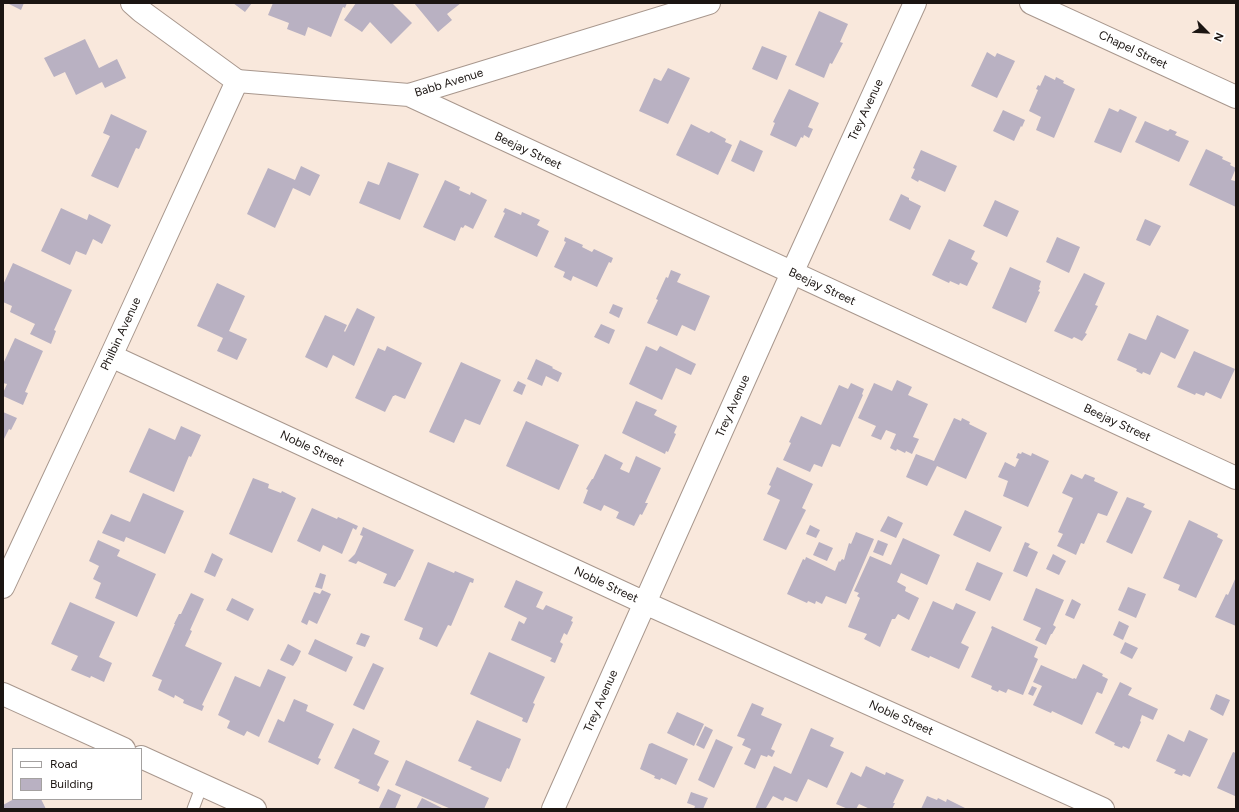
<!DOCTYPE html>
<html>
<head>
<meta charset="utf-8">
<style>
	body { margin:0 }
	#map { position:relative; width:1239px; height:812px; overflow:hidden; background:#f9e8dc; font-family:Figtree,sans-serif }
	canvas { display:block }
	.frame { position:absolute; inset:0; border:4px solid #1b1512; pointer-events:none }
	.legend { position:absolute; left:12px; top:748px; width:130px; height:52px; box-sizing:border-box; background:#fff; border:1px solid #a4a1a0; margin:0; padding:5px 7px; list-style:none; font-size:12px; color:#1b1512 }
	.legend li { display:flex; align-items:center; gap:8px; height:20px }
	.legend b { width:20px; border:1px solid #a4a1a0 }
	.north { position:absolute; left:1187px; top:12px; width:40px; height:40px; -webkit-text-stroke:3px #fff; paint-order:stroke; rotate:114deg; font-size:11px; font-weight:700; line-height:16px; text-align:center; color:#1b1512 }
	.north::after { content:''; display:block; margin:auto; width:14px; height:18px; background:#1b1512; clip-path:polygon(50% 0,100% 100%,50% 72%,0 100%) }
</style>
</head>
<body>
<div id="map">
<canvas width="1239" height="812"></canvas>
<div class="frame"></div>
<ul class="legend">
<li><b style="height:5px;background:#fff"></b>Road</li>
<li><b style="height:11px;background:#b9b1c2"></b>Building</li>
</ul>
<div class="north">N</div>
</div>
<script>
const ctx = document.querySelector('canvas').getContext('2d');
ctx.lineJoin = 'round';
function paint(path, color) {
  ctx.fillStyle = color;
  ctx.fill(path, 'evenodd');
}
function trace(path, color, width, dash) {
  ctx.strokeStyle = color;
  ctx.lineWidth = width;
  ctx.lineCap = dash ? 'butt' : 'round';
  ctx.setLineDash(dash || []);
  ctx.stroke(path);
}
function write(font, color, halo, rows, align = 'center') {
  ctx.font = font + ' Figtree,sans-serif';
  ctx.lineWidth = 4;
  ctx.setLineDash([]);
  ctx.textBaseline = 'middle';
  ctx.strokeStyle = halo;
  ctx.fillStyle = color;
  for (const [text, x, y, turn = 0] of rows) {
    ctx.save();
    ctx.translate(x, y);
    ctx.rotate((+turn || 0) * Math.PI / 180);
    ctx.textAlign = isNaN(turn) ? turn : align;
    if (halo) ctx.strokeText(text, 0, 0);
    ctx.fillText(text, 0, 0);
    ctx.restore();
  }
}
paint(new Path2D(`
	M7,3H24L21,10Z
	M233,3H252L245,12Z
	M273,3H347L345,8L343,7L331,37L308,27L305,36L287,29L289,23L268,15Z
	M356,3H392L412,23L391,44L370,22L362,32L344,20Z
	M414,3H461L447,14L452,20L438,32Z
	M819,11L848,24L840,42L843,43L832,64L830,63L824,78L795,65Z
	M85,39L99,68L117,59L126,78L105,88L102,82L76,95L65,72L54,77L44,58Z
	M762,46L787,56L777,80L752,69Z
	M987,52L995,57L997,53L1015,61L997,98L971,86Z
	M668,68L690,78L668,124L639,111L654,78L661,81Z
	M1045,75L1055,80L1056,77L1064,81L1063,83L1075,89L1054,138L1036,130L1041,117L1029,111L1038,90L1036,89L1038,85L1040,86Z
	M789,89L819,103L808,127L813,129L809,138L804,135L803,138L801,137L796,147L770,135L775,123L773,122Z
	M1109,108L1118,112L1120,109L1137,117L1121,153L1094,142Z
	M1003,110L1025,120L1022,127L1021,126L1014,141L993,131Z
	M111,114L147,131L139,149L136,148L118,188L91,176L110,136L103,133Z
	M1145,121L1168,131L1170,129L1177,132L1175,135L1189,141L1179,162L1135,142Z
	M691,124L709,133L711,131L726,139L725,142L732,145L718,175L676,155Z
	M740,140L763,151L754,172L731,161Z
	M1206,149L1223,157L1222,159L1231,163L1230,165L1236,168L1231,180L1235,181L1236,178V207L1189,185Z
	M921,150L957,166L945,192L919,180L918,182L911,178L915,169L913,168Z
	M388,162L419,174L400,220L359,203L368,181L379,185Z
	M301,166L320,175L310,196L293,188L275,228L247,214L268,168L295,180Z
	M445,180L460,187L459,190L470,195L471,192L487,200L473,229L465,225L463,228L461,227L455,241L423,227Z
	M901,194L909,198V200L921,206L910,230L889,220Z
	M995,200L1019,211L1007,237L983,226Z
	M61,208L87,220L89,214L111,225L102,244L93,239L86,255L76,251L70,265L41,251Z
	M505,208L521,215L522,212L540,220L537,225L549,231L537,257L494,237L505,213L503,212Z
	M1145,219L1161,226L1150,246L1136,240Z
	M565,237L583,245L582,247L592,252L594,249L613,258L611,263L609,262L597,287L573,276L571,281L563,277L565,272L554,267L566,242L564,241Z
	M1057,237L1080,247L1069,273L1046,262Z
	M949,239L975,251L971,259L978,263L967,286L960,283L959,285L950,281L949,283L932,275Z
	M13,263L72,290L54,330L56,331L51,344L30,334L35,324L10,312L12,306L3,302V285Z
	M1010,267L1041,281L1039,287L1040,288L1038,291L1040,292L1026,323L992,308Z
	M671,270L681,274L677,282L710,296L695,331L682,325L677,336L647,323L658,300L656,299L666,277L668,278Z
	M1084,273L1105,283L1095,305L1098,306L1085,333L1087,334L1082,341L1074,337L1072,339L1054,331Z
	M217,283L245,296L229,331L247,339L237,360L217,351L223,338L197,326Z
	M613,304L623,308L619,318L609,313Z
	M357,308L375,317L354,366L333,355L327,368L305,357L325,315L347,325L344,331L345,332Z
	M1157,315L1189,330L1175,359L1161,352L1150,375L1143,372L1142,374L1136,371L1137,369L1117,360L1129,333L1146,340Z
	M601,324L615,330L609,344L594,337Z
	M15,338L43,351L25,392L28,393L23,405L3,396V393L7,384L3,383V364Z
	M387,346L422,363L405,399L395,395L394,396H393L385,412L355,398L378,348L385,351Z
	M646,346L657,351L660,346L696,364L691,375L676,368L662,400L629,384Z
	M1194,351L1235,369L1221,399L1206,392L1204,396L1196,393L1195,395L1177,387Z
	M536,359L553,367L552,368L562,373L558,382L546,376L542,386L527,379Z
	M461,362L501,380L480,425L465,419L454,443L429,432Z
	M897,380L912,387L908,395L928,404L913,437L919,439L912,454L906,451L905,453L897,449L896,451L890,448L896,434L886,430L881,440L871,436L876,426L858,418L874,383L892,391Z
	M518,381L526,385L522,395L513,391Z
	M851,383L864,389L862,394L863,395L840,447L832,444L822,467L814,464L810,472L783,460L791,443L789,442L801,416L821,425L839,385L848,389Z
	M636,401L657,410L654,415L677,426L674,433L676,434L668,452L666,451L665,454L622,433Z
	M3,412L17,418L11,430L9,429L3,441Z
	M954,418L961,421L962,418L970,422L969,424L987,433L966,479L937,466L927,486L906,477L916,454L934,461Z
	M526,421L579,445L559,490L506,466Z
	M181,426L201,435L191,457L189,456L174,492L129,472L149,428L175,440Z
	M1022,452L1031,456L1032,453L1049,461L1028,507L1003,496L1008,481L998,477L1005,462L1015,467L1019,459L1016,458L1018,453L1021,454Z
	M605,454L623,463L620,469L629,473L636,456L661,468L645,503H648L642,515L640,514L634,526L616,518L619,512L604,505L601,511L583,503L588,490L586,489L592,479H593Z
	M777,467L813,484L802,508L806,510L786,550L763,540L780,500L767,494L771,486L769,485Z
	M1071,474L1082,479L1085,474L1095,478L1094,481L1118,492L1107,516L1098,513L1084,544L1081,543L1076,555L1057,546L1063,534L1058,532L1073,498L1062,493Z
	M253,478L269,484L268,488L281,493L282,491L296,498L272,553L229,534Z
	M143,493L184,511L165,554L126,537L124,542L102,533L111,514L130,522Z
	M1127,497L1145,504L1143,507L1152,511L1132,554L1106,542Z
	M312,508L337,519L338,517L358,526L356,530L353,528L342,554L323,545L320,552L297,541Z
	M965,510L1002,527L990,552L953,535Z
	M888,516L903,523L896,538L880,531Z
	M1189,520L1218,534L1217,537L1223,540L1196,598L1178,590L1180,585L1163,578Z
	M810,525L820,530L816,538L806,534Z
	M363,527L414,550L400,580H399L395,587L383,583L387,574L358,561L356,564L348,561L355,554L363,536L360,535Z
	M856,532L874,539L846,604L826,596L822,604L816,601L815,604L808,601L807,603L787,594L803,559L805,560L806,557L835,571L839,561L840,562L842,559L844,560L849,543L851,544Z
	M903,538L940,555L927,585L901,573L897,582L906,587L905,591L919,598L909,620L898,614L895,619H892L880,647L864,639L867,634L848,627L860,598L857,596L859,593L854,591L870,556L891,565Z
	M98,540L120,550L117,556L156,574L137,617L95,598L101,583L93,579L99,566L89,561Z
	M878,540L888,544L883,556L873,552Z
	M819,542L833,548L827,561L813,555Z
	M1025,542L1030,544L1028,547L1038,552L1027,577L1013,571Z
	M212,553L223,559L215,577L204,572Z
	M1053,554L1066,561L1059,575L1046,569Z
	M428,562L454,573L455,571L474,579L473,583L470,582L451,626L448,625L437,647L419,639L423,628L404,620Z
	M977,562L1003,573L990,601L965,590Z
	M320,573L326,575L322,589L315,587Z
	M1236,577V626L1215,617L1226,594L1228,595Z
	M516,580L543,592L536,607L543,610L546,605L573,617L571,621L573,622L567,635L564,633L560,642L563,644L555,663L550,661L552,658L511,640L519,621L524,624L527,618L504,607Z
	M1128,587L1146,594L1136,618L1118,610Z
	M1036,588L1064,600L1053,625L1056,627L1052,634H1051L1046,645L1035,640L1041,628L1023,620Z
	M322,590L331,594L317,624L309,620L307,625L301,622L314,592L320,594Z
	M191,593L204,599L190,630L192,631L185,646L222,663L202,705L204,706L202,711L183,703L184,700L175,695L174,698L158,690L162,680L152,676L175,624H174L179,614H181Z
	M232,598L254,609L248,621L226,610Z
	M1072,599L1081,604L1074,619L1065,615Z
	M933,601L953,610L956,603L976,612L961,643L969,647L959,669L930,656L929,658L911,650Z
	M70,602L115,622L99,657L112,663L104,682L91,676L90,678L71,670L78,656L51,644Z
	M1119,621L1129,626L1123,640L1113,635Z
	M992,626L1038,647L1034,657L1038,659L1023,695L1008,689L1006,693L999,690L998,692L991,689L992,686L971,677L992,629L991,628Z
	M361,633L370,636L365,647L356,644Z
	M315,639L353,657L346,672L308,654Z
	M1125,642L1138,648L1132,659L1120,653Z
	M288,644L301,651L297,660L293,666L280,660Z
	M489,652L545,677L533,703L535,704L527,723L522,721L523,718L470,694Z
	M373,663L384,668L364,710L353,705Z
	M1083,664L1103,674L1102,676L1108,679L1102,694L1097,692L1082,725L1052,711L1051,713L1033,705L1042,686L1033,682L1041,665L1073,679L1074,678L1076,679Z
	M268,669L286,677L259,737L247,731L244,736L227,728L230,721L218,715L235,676L260,687Z
	M1120,682L1132,688L1128,695L1158,709L1153,720L1142,715L1140,721L1141,722L1129,749L1123,746L1122,748L1114,745L1115,743L1095,733Z
	M1032,686L1037,688L1033,696L1028,694Z
	M1216,694L1230,700L1223,716L1210,709Z
	M294,699L308,705L306,711L334,724L318,758L321,759L318,765L268,742L278,719L284,722Z
	M752,703L764,708L761,715L782,724L771,749L775,751L772,757L768,755L767,757L761,755L755,769L744,764L751,749L742,745L745,739L737,736Z
	M677,712L704,724L694,746L667,733Z
	M477,720L521,739L509,769L507,768L501,782L470,769L472,767L458,761Z
	M705,726L713,730L704,749L696,745Z
	M353,728L380,741L374,754L389,761L377,785L380,787L378,792L358,783L360,780L334,768Z
	M811,728L834,738L830,746L844,752L827,788L808,779L797,802L785,797L783,801L773,796L766,808L755,809L774,766L791,774Z
	M1189,730L1208,739L1190,777L1183,774L1182,776L1174,773L1176,770L1156,761L1168,734L1184,742Z
	M716,739L733,747L714,788L698,780Z
	M652,743L688,759L676,785L661,778L660,780L654,778L655,776L640,769L649,744Z
	M1233,752L1236,753V794L1235,796L1217,788Z
	M406,760L489,798L484,809H451L395,785Z
	M866,766L885,775L886,772L904,780L893,803H895L892,809H870L859,804L856,809H848L836,804L851,772L861,777Z
	M388,789L401,795L395,809L379,808Z
	M691,792L708,798L703,809H694L695,806L687,803Z
	M927,796L937,800L938,798L946,802L947,799L965,808L964,809H921Z
	M422,798L444,809H416Z
	M14,799H41L46,809H3V805Z`), '#b9b1c2');
const lane = new Path2D(`
	M193,809L202,785`);
const street = new Path2D(`
	M1031,3L1236,97
	M237,81L409,95L709,3
	M409,95L1236,478
	M111,356L645,603L1103,809
	M3,694L124,749
	M141,757L255,809
	M553,809L792,273L915,3`);
const secondary = new Path2D(`
	M3,587L111,356L237,81L141,11L132,3`);
trace(lane, '#a8978d', 13);
trace(street, '#a8978d', 24);
trace(secondary, '#a8978d', 24);
trace(lane, '#fff', 11);
trace(street, '#fff', 22);
trace(secondary, '#fff', 22);
write('12px', '#1b1512', '#fff', [
	["Chapel Street",1133,50,25],
	["Babb Avenue",449,83,-17],
	["Trey Avenue",866,110,-65],
	["Beejay Street",528,151,25],
	["Beejay Street",822,287,25],
	["Philbin Avenue",121,334,-65],
	["Trey Avenue",733,406,-66],
	["Beejay Street",1117,423,25],
	["Noble Street",312,449,25],
	["Noble Street",606,585,25],
	["Trey Avenue",601,701,-66],
	["Noble Street",901,718,24]
]);
</script>
</body>
</html>
